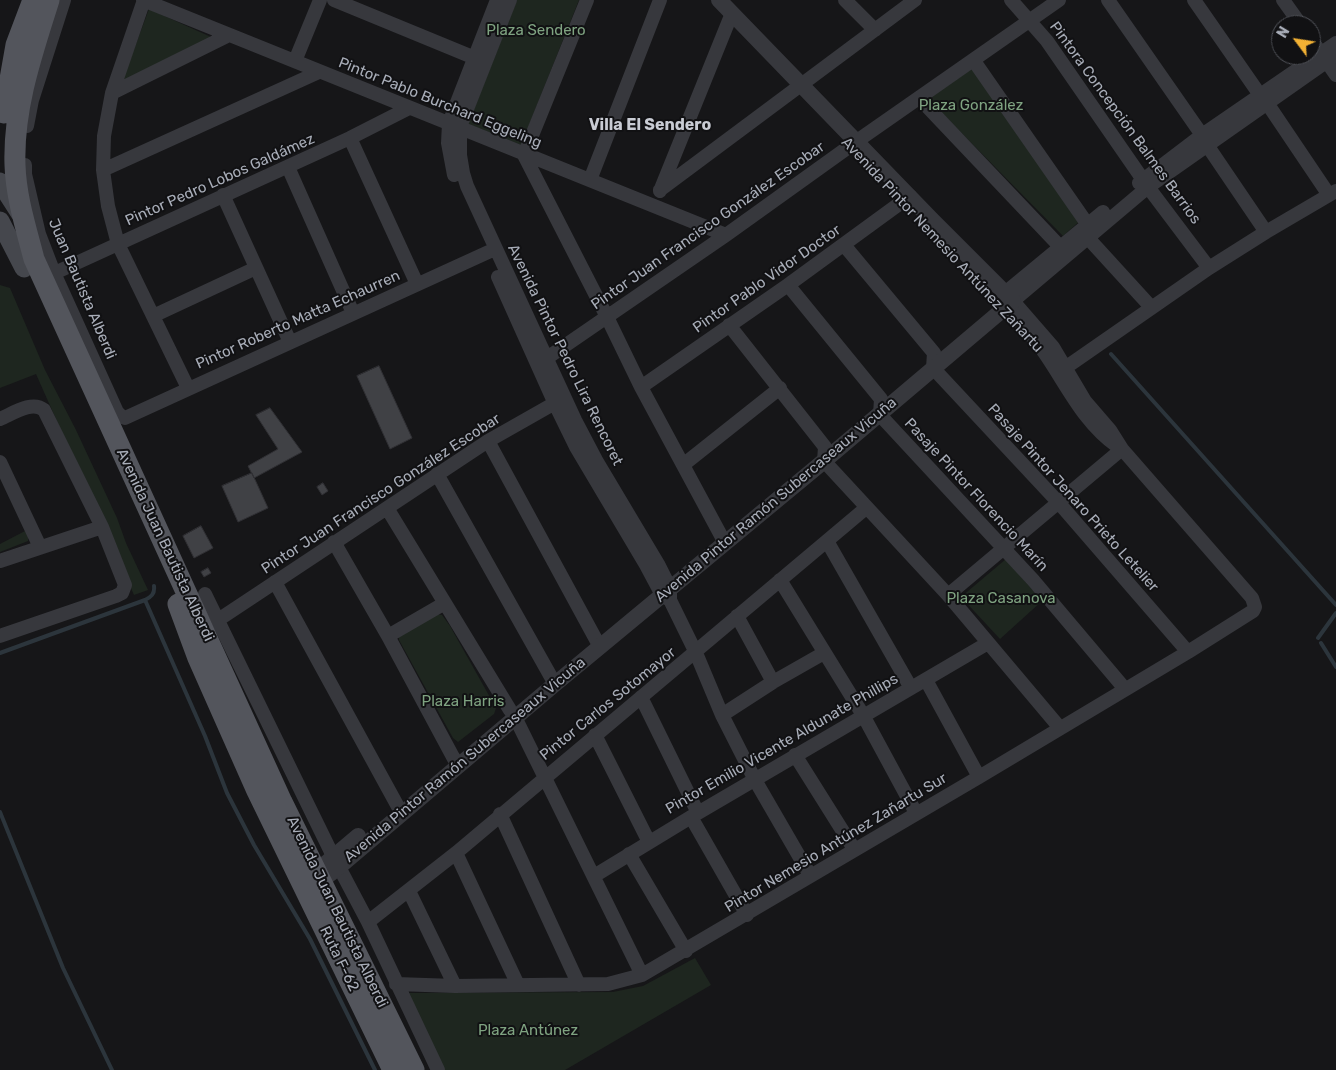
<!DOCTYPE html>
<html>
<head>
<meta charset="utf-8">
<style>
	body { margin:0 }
	#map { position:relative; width:1336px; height:1070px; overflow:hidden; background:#161618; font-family:Rubik,sans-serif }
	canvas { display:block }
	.north { position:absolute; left:1271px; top:15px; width:50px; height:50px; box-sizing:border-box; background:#111113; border:1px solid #4d4f55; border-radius:50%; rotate:301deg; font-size:14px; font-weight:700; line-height:20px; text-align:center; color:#a8adb8 }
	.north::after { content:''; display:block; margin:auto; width:18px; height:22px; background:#f2b134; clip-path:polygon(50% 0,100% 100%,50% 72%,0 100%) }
</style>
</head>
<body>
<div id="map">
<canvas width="1336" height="1070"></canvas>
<div class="north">N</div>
</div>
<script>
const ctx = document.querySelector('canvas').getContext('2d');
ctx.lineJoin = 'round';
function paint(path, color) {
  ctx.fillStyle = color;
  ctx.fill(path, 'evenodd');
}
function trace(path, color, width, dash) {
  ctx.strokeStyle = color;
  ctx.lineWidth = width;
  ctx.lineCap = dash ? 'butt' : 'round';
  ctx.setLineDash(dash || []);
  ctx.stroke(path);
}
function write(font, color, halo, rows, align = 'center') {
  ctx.font = font + ' Rubik,sans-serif';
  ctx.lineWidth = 4;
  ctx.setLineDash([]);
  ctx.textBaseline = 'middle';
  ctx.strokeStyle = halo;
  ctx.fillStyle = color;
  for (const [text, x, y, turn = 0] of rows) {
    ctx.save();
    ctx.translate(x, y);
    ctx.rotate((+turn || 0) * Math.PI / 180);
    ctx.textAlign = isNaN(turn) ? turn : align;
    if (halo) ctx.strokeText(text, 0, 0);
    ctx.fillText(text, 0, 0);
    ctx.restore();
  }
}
paint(new Path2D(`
	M517,0H579L521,145L468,124Z
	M149,9L211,37L121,84Z
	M976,66L1081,220L1063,236L928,99Z
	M0,285L10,288L45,370L76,430L117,518L126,543L148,590L134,595L36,374L0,388Z
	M25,531L28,536V541L0,552V544Z
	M1006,559L1042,601L1000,639L961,597Z
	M436,614L442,615L450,626L496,708L494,714L458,742L453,738L399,640V637Z
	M695,958L711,985L565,1070H444L406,993L613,992L643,986Z`), '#1e261f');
trace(new Path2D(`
	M1111,354L1336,605
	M145,600L205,736L227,793L254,845L310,939L375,1070
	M1318,638L1336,613
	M1321,643L1336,667
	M0,653L145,600C151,597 155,594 154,586
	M0,812L63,968L112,1070`), '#2c353c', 4);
const building = new Path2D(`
	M379,366L412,438L390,449L357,376Z
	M270,408L302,452L254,478L248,466L278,449L256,415Z
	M252,473L268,508L238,522L222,486Z
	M323,483L328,491L322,495L317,487Z
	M201,526L213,548L194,558L183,536Z
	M208,568L211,573L204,577L201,572Z`);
paint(building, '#404145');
trace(building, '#303034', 1);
trace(new Path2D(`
	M143,0L726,235
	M144,0L112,93L104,136L103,170L108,206L118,244L188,388
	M334,0L475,58
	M510,0L460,127V155L463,173L467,186L575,420L596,460L658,564L670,588V600L696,653L722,715L755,780L810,875
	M587,0L524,155L607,317L641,387L725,543
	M845,0L875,30
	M1011,0L1047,41L1148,187L1209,268
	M1108,0L1202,135
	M1194,0L1260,95
	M1283,0L1301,25
	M1311,39L1336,75
	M295,61L320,0
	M974,61L1088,225V238L1151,307
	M112,93L229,35
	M919,98L1067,254
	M1267,103L1329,195
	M27,126L32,100L64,0
	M350,138L417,284
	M1207,145L1266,232
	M25,165V174L39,234L54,273L117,412L121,416L125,418L495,249
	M288,167L353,313
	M103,170L319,72
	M454,175L448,143L449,123L497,0
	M590,180L660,0
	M1139,183L1202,135L1336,43
	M660,190L915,0
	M660,191L732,13
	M223,195L290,342
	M844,245L934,353L933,368L1059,503L1188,652
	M48,276L350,138L409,108
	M498,277L555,404L576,447L646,565L662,595L670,600
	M788,285L881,399L880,415L1033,580L1125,689
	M1005,293L1103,212
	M1005,308C1019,322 1033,336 1044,352C1067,385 1083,422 1117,446
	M153,316L256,268
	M729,325L825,447L824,461L948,595L1060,728
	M547,358L726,235L857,141L1059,0
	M1065,368L1209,268L1266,232L1336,191
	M641,387L788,285L910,196
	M0,419C12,414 32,400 44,410L102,527L125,585L122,593L116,596L0,636
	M488,441L600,647
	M0,462L40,547
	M683,465L780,388
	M437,474L555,684
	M387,508L510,710L515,717L642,975
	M827,541L911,688
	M334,542L388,636L453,757L459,766
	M0,561L102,527
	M780,580L863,715L916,813
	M275,582L402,814
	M205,594L330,850L368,922L438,1070
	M948,595L1122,449
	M737,616L773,682
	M218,620L488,441L562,399
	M388,636L445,603
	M926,680L979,777
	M641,697L698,813
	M722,715L773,682L824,653
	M595,735L649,842
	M795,755L854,849
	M500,814L579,985
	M691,817L747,915
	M456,853L518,985
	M629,854L686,951
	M594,876L691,817L988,643
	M409,891L455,986
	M368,922L456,853L866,508
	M396,984L455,986L608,984L642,975L979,777L1188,652L1253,611L1255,607L1252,598L1122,449L1110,430L1085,401L1053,347L1013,301L1148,187L1336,55`), '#37383d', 14);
trace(new Path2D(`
	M312,875L358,836
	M309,883L321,881L339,867L555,684L824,461L1013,301L933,221L719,0`), '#37383d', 16);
trace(new Path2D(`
	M0,182L20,213
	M0,221L24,268`), '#45474d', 19);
trace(new Path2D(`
	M49,0C32,54 13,108 15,165C16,197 26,228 34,259L282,802L414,1070
	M4,113L16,45L33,0
	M178,604L198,658L257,791L393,1070`), '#53555c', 21);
write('15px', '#7fa381', '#111113', [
	["Plaza Sendero",536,31],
	["Plaza González",971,106],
	["Plaza Casanova",1001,599],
	["Plaza Harris",463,702],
	["Plaza Antúnez",528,1031]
]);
write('15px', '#a8adb8', '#111113', [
	["Pintor Pablo Burchard Eggeling",440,103,22],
	["Pintora Concepción Balmes Barrios",1125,123,54],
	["Pintor Pedro Lobos Galdámez",220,180,-24],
	["Pintor Juan Francisco González Escobar",708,226,-35],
	["Avenida Pintor Nemesio Antúnez Zañartu",942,245,47],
	["Pintor Pablo Vidor Doctor",767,279,-35],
	["Juan Bautista Alberdi",82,289,67],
	["Pintor Roberto Matta Echaurren",298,320,-24],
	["Avenida Pintor Pedro Lira Rencoret",565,355,64],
	["Pintor Juan Francisco González Escobar",381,494,-33],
	["Pasaje Pintor Florencio Marín",976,495,47],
	["Pasaje Pintor Jenaro Prieto Letelier",1073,498,48],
	["Avenida Pintor Ramón Subercaseaux Vicuña",776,500,-40],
	["Avenida Juan Bautista Alberdi",165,545,65],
	["Pintor Carlos Sotomayor",608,704,-39],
	["Pintor Emilio Vicente Aldunate Phillips",782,744,-30],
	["Avenida Pintor Ramón Subercaseaux Vicuña",465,760,-40],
	["Pintor Nemesio Antúnez Zañartu Sur",836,843,-31],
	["Avenida Juan Bautista Alberdi",337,912,64],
	["Ruta F-62",339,959,64]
]);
write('bold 16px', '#c9ccd4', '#111113', [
	["Villa El Sendero",650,125]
]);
</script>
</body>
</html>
